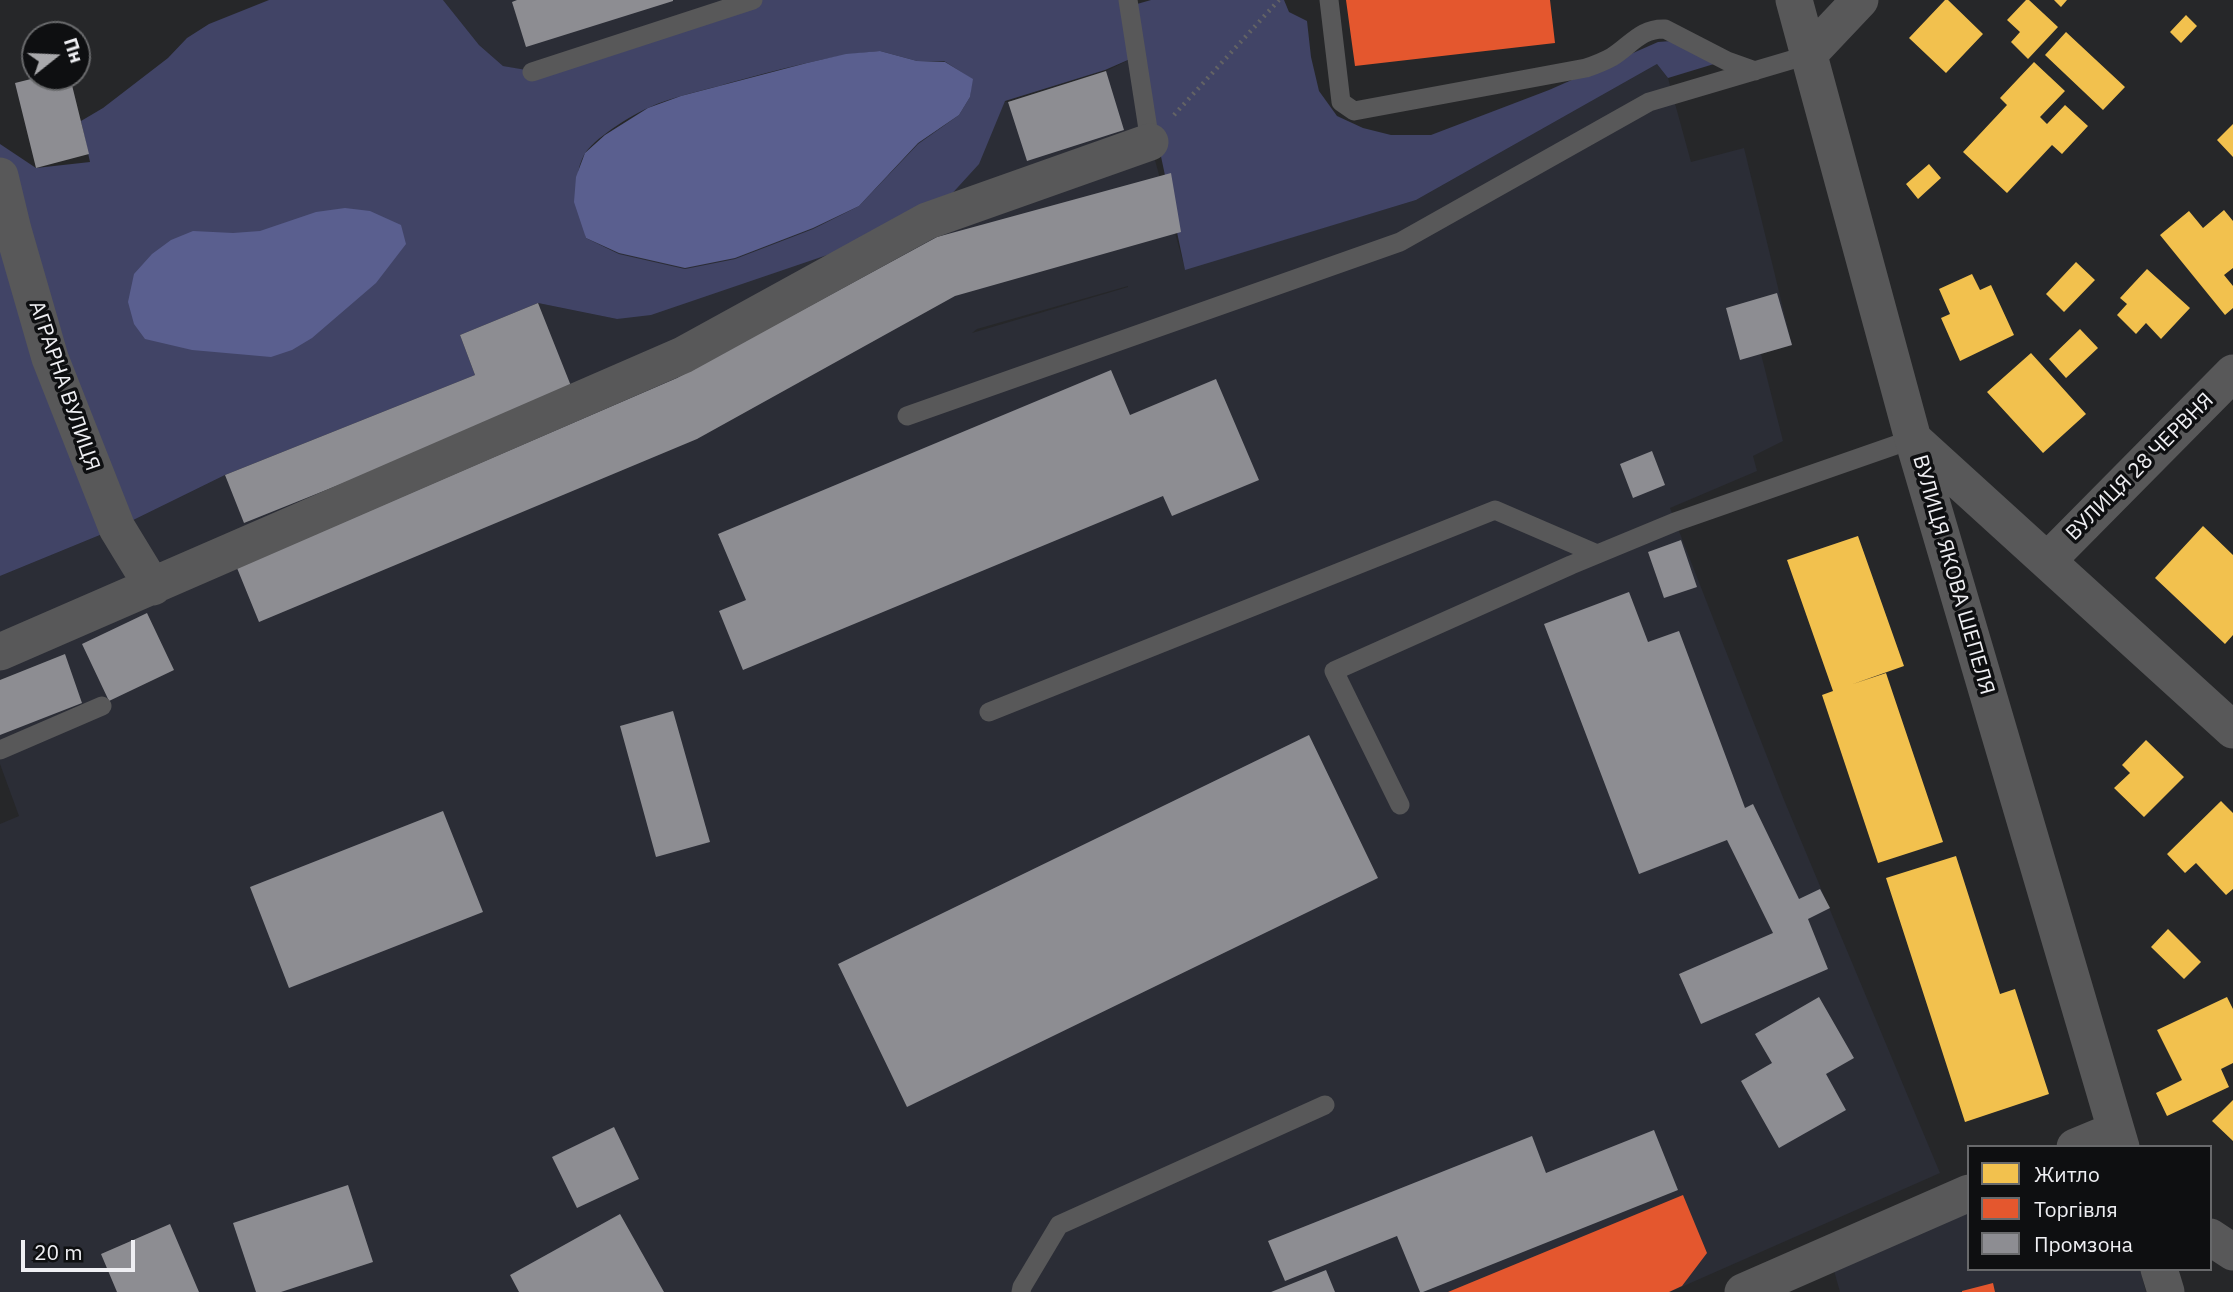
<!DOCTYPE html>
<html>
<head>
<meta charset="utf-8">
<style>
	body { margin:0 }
	#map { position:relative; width:2233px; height:1292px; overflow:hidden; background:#262729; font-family:"IBM Plex Sans",sans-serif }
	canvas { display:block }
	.legend { position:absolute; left:1967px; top:1145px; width:245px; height:126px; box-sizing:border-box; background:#0e0f11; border:2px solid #68696b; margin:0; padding:9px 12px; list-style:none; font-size:21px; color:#efeff3 }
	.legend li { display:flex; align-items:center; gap:14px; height:35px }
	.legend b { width:35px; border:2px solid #68696b }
	.north { position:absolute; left:21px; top:21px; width:70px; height:70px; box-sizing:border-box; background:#0e0f11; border:2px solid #68696b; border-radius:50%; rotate:72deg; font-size:19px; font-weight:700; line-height:28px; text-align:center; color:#efeff3 }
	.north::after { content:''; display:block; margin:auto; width:24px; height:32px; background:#a9a9ac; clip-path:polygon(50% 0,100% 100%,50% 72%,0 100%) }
	.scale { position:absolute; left:21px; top:1240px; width:114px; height:32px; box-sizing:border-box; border:4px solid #efeff3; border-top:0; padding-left:9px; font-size:21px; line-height:24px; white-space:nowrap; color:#efeff3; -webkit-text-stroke:5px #0e0f11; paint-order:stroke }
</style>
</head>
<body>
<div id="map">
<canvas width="2233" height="1292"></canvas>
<ul class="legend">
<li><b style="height:19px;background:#f2c14e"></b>Житло</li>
<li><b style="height:19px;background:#e4572e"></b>Торгівля</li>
<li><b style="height:19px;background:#8d8d92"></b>Промзона</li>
</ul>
<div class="north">Пн</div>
<div class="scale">20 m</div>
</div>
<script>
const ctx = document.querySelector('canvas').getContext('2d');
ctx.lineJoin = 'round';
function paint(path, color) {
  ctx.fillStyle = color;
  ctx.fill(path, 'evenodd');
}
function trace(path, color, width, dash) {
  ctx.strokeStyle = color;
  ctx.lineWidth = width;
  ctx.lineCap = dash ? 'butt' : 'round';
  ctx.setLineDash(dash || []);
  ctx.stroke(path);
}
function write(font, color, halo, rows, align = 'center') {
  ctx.font = font + ' "IBM Plex Sans",sans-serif';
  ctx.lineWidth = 7;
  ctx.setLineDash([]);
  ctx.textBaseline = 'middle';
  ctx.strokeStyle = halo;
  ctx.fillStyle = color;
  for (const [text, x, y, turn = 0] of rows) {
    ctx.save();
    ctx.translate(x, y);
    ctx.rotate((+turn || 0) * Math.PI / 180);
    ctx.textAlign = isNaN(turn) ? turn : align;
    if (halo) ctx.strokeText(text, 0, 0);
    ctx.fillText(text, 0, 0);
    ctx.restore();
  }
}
paint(new Path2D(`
	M443,0H753L532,72L503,66L479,45Z
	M880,51L917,61H944L973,79L971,97L1008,102L1106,71L1137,56L1150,142L1185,269L1416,200L1657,64L1668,78L1691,162L1744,148L1792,345L1761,354L1783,441L1753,456L1757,471L1670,508L1784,800L1940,1173L1670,1292H0V824L19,816L0,764V576L117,528L225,475L475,374L460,335L538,303L617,319L927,221L970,98L959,115L918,144L859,206L813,229L735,259L685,269L619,254L586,238L576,177L585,153L604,136L647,108L682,96L807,63L846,54ZM1128,286V287L972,333L977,329Z
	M1969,1206V1269H2140L2146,1292H1840L1833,1267Z`), '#2b2d36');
paint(new Path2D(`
	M269,0H443L479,45L503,66L532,71L753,0H1128L1130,6L1151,0H1284L1289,12L1307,21L1311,57L1319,91L1337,116L1363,128L1391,135H1431L1549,90L1658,42L1671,41L1714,64L1668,78L1657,64L1416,200L1185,270L1133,24L1137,56L1105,70L1005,101L979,164L927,221L651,315L617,319L538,303L460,335L475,375L225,475L117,528L0,576V144L36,168L90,162L81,121L103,108L168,58L187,38L209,24ZM880,51L917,61H944L972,79L970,97L959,115L918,144L859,206L813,229L735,259L685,269L619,254L586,238C582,211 570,181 584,155C592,140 631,115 648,108C673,96 703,91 729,83C779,70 828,55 880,51Z`), '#414466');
paint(new Path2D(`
	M880,51L917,61L945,62L973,79L970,97L959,115L918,143L859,206L813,228L735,258L685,268L619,253L586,238L574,202L576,177L585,153L605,135L648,108L681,96L807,63L846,54Z
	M345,208L370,211L401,225L406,244L376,283L312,338L292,350L271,357L192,350L145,339L134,324L128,302L134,274L152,254L171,240L193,231L233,233L260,231L316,212Z`), '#5a5f8f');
paint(new Path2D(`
	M1945,0H1948L1983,34L1946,73L1909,38Z
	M2026,0H2029L2058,27L2028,59L2011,42L2020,32L2007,20Z
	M2054,0H2067L2061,7Z
	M2186,15L2197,26L2181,43L2170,32Z
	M2066,32L2125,87L2103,110L2045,55Z
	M2034,62L2065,91L2040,117L2047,124L2065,105L2088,126L2062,154L2052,145L2007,193L1963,152L2007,105L2000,98Z
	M2233,124V157L2217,140Z
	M1929,164L1941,178L1918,199L1906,184Z
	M2224,210L2233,221V268L2224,275L2233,286V308L2225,315L2160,235L2189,211L2203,228Z
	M2076,262L2095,280L2064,312L2046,294Z
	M2147,269L2190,308L2161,339L2146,323L2136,334L2117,315L2127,304L2120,298Z
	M1972,274L1980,290L1991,285L2014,335L1960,361L1941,318L1950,314L1939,289Z
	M2080,329L2098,348L2066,378L2049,359Z
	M2031,353L2086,414L2043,453L1987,392Z
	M2203,526L2233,555V635L2225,644L2155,578Z
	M1858,536L1904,666L1853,684L1886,673L1943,842L1878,863L1822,695L1833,691L1787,560Z
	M2146,740L2184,777L2144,817L2114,788L2130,773L2122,765Z
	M2221,801L2233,813V889L2226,895L2196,863L2185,873L2167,854Z
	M1956,856L2000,994L2015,989L2049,1094L1965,1122L1886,878Z
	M2168,929L2201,962L2184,979L2151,947Z
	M2227,997L2233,1009V1063L2221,1069L2229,1087L2167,1116L2156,1093L2182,1080L2157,1030Z
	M2233,1100V1141L2212,1121Z`), '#f2c14e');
paint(new Path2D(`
	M1346,0H1550L1555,43L1355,66Z
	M1683,1195L1707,1253L1682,1286L1669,1292H1448Z
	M1993,1283L1995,1292H1962V1291Z`), '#e4572e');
paint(new Path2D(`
	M517,0H673V1L526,47L512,2Z
	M1106,71L1124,130L1027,161L1008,102Z
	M39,77H70L89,154L36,168L15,83Z
	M1171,173L1181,232L955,296L697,439L259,622L237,568L677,378L937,237Z
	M1777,293L1792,345L1740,360L1726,308Z
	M538,303L573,391L244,523L225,475L475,375L460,335Z
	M1111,370L1130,415L1216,379L1259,480L1172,516L1163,496L743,670L719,611L746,600L718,534Z
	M1652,451L1665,485L1633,498L1620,464Z
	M1681,540L1697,587L1664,598L1648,552Z
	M1629,592L1648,642L1679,631L1745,808L1753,804L1799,899L1820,889L1830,908L1808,919L1828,969L1701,1024L1679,974L1773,933L1727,840L1639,874L1544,624Z
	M147,613L174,670L109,701L82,644Z
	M65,654L82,703L0,735V680Z
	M673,711L710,842L656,857L620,726Z
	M1309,735L1378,878L907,1107L838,964Z
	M443,811L483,912L289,988L250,887Z
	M1819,997L1854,1058L1826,1074L1846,1110L1779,1148L1741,1081L1772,1063L1755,1034Z
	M614,1127L639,1179L577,1208L552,1157Z
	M1654,1130L1678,1190L1423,1292H1420L1397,1236L1285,1281L1268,1241L1532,1136L1546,1173Z
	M348,1185L373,1262L281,1292H256L233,1223Z
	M620,1214L664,1292H519L510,1275Z
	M170,1224L199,1292H117L101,1254Z
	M1326,1270L1335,1292H1271Z`), '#8d8d92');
trace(new Path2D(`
	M1174,115L1279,0`), '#636365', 4.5, [2, 5]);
trace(new Path2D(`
	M1128,0L1150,142
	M1329,0L1341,102L1354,111L1586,68C1595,65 1603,62 1612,57C1631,45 1641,28 1665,29L1727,61L1755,71
	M532,72L753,0
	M907,416L1400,242L1649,102L1808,55
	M989,712L1495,510L1597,554
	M0,750L102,706
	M1400,805L1334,671L1571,565L1675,522L1913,439
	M1021,1292L1022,1287L1059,1225L1325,1105`), '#585859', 19);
trace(new Path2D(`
	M1794,0L1913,439L2121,1147
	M1808,55L1860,0
	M0,176L13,230L50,358L117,528L153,587
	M1913,439L2233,730
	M2048,560L2233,373
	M0,652L683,355L927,221L1150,142
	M2075,1147L2116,1130
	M2210,1237L2233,1252
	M2159,1269L2166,1292
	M1743,1292L1969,1193`), '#585859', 37);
write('21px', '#efeff3', '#0e0f11', [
	["АГРАРНА ВУЛИЦЯ",64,386,71],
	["ВУЛИЦЯ 28 ЧЕРВНЯ",2140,467,-45],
	["ВУЛИЦЯ ЯКОВА ШЕПЕЛЯ",1953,575,74]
]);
</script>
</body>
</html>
